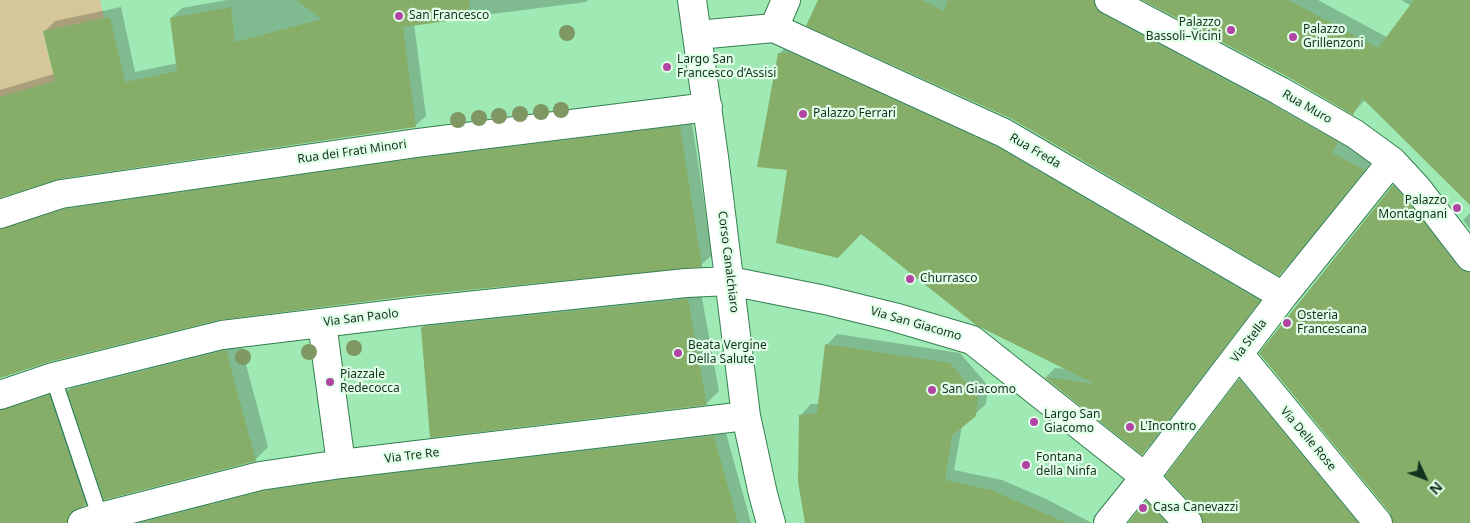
<!DOCTYPE html>
<html>
<head>
<meta charset="utf-8">
<style>
	body { margin:0 }
	#map { position:relative; width:1470px; height:523px; overflow:hidden; background:#9fe9b4; font-family:"Noto Sans",sans-serif }
	canvas { display:block }
	.north { position:absolute; left:1400px; top:453px; width:50px; height:50px; -webkit-text-stroke:4px #e1fee9; paint-order:stroke; rotate:133deg; font-size:14px; font-weight:700; line-height:20px; text-align:center; color:#13321d }
	.north::after { content:''; display:block; margin:auto; width:18px; height:22px; background:#13321d; clip-path:polygon(50% 0,100% 100%,50% 72%,0 100%) }
</style>
</head>
<body>
<div id="map">
<canvas width="1470" height="523"></canvas>
<div class="north">N</div>
</div>
<script>
const ctx = document.querySelector('canvas').getContext('2d');
ctx.lineJoin = 'round';
function paint(path, color) {
  ctx.fillStyle = color;
  ctx.fill(path, 'evenodd');
}
function trace(path, color, width, dash) {
  ctx.strokeStyle = color;
  ctx.lineWidth = width;
  ctx.lineCap = dash ? 'butt' : 'round';
  ctx.setLineDash(dash || []);
  ctx.stroke(path);
}
function write(font, color, halo, rows, align = 'center') {
  ctx.font = font + ' "Noto Sans",sans-serif';
  ctx.lineWidth = 4.5;
  ctx.setLineDash([]);
  ctx.textBaseline = 'middle';
  ctx.strokeStyle = halo;
  ctx.fillStyle = color;
  for (const [text, x, y, turn = 0] of rows) {
    ctx.save();
    ctx.translate(x, y);
    ctx.rotate((+turn || 0) * Math.PI / 180);
    ctx.textAlign = isNaN(turn) ? turn : align;
    if (halo) ctx.strokeText(text, 0, 0);
    ctx.fillText(text, 0, 0);
    ctx.restore();
  }
}
paint(new Path2D(`
	M0,0H100L104,18L43,32L55,81L0,97Z`), '#d5c79a');
paint(new Path2D(`
	M227,0H588L586,2L414,24L426,116L415,126L58,177L0,196V90L54,74L44,32L55,21L121,7L135,72L178,63L171,18L182,8Z
	M819,0H1109L1347,131L1341,142L1374,159L1290,264L1279,274Z
	M1145,0H1318L1470,82V203L1365,100L1353,113L1288,76Z
	M1401,0H1470V40Z
	M789,44L1007,138L1269,290L1152,444L1142,453L1046,377L1055,368L1067,369L861,233L788,169L779,54Z
	M691,116L712,255L701,265L418,294L220,318L49,361L0,377V215L76,199Z
	M1404,175L1470,258V523H1394L1391,512L1260,353L1394,186Z
	M1470,213V229L1463,220Z
	M700,287L719,391L706,404L423,327L435,315Z
	M837,334L960,353L988,386L986,404L962,426L954,470L1002,480L1046,499L1092,523H806L801,415L811,404H820L827,345Z
	M239,338L268,447L255,460L69,390L82,377Z
	M1251,370L1377,523H1204L1201,512L1167,476L1240,380Z
	M60,385L96,493L85,504L77,508V517L81,523H0V396Z
	M724,426L751,523H116L275,481Z
	M1157,491L1187,523H1129Z`), '#0003');
paint(new Path2D(`
	M296,0H469L470,18L403,27L416,127L59,179L0,198V97L55,81L43,31L110,17L125,82L177,71L170,18L231,7L235,42L322,19Z
	M818,0H922L944,11L948,0H1093L1096,8L1102,14L1272,105L1338,142L1332,153L1365,170L1279,276L1012,119L806,26Z
	M1142,0H1288L1378,48L1414,0H1470V205L1362,98L1353,115L1288,77Z
	M778,53H792L997,147L1260,301L1142,455L1044,377L1095,384L976,325L861,234L838,258L776,243L787,170L757,167Z
	M680,126L702,267L418,295L220,320L49,362L0,378V229L65,209L419,158Z
	M1393,185L1405,198L1458,267L1464,271L1470,272V523H1393L1390,513L1259,353Z
	M688,299L707,405L430,438L421,327Z
	M825,344L950,363L978,397L976,416L952,436L945,480L991,490L1067,523H805L798,482L799,415L817,413Z
	M226,350L256,461L104,500L67,390Z
	M1239,379L1358,523H1203L1199,512L1165,476Z
	M49,395L86,505L71,512L67,523H0V410Z
	M714,436L738,523H140L263,491L343,479Z
	M1146,501L1167,523H1128Z`), '#86ae69');
const lane = new Path2D(`
	M53,377L100,517`);
const street = new Path2D(`
	M692,0L714,157L746,416L763,494L771,523
	M1109,0L1280,91L1355,134L1392,161L1417,188L1470,257
	M774,28L1004,133L1283,296
	M697,35L774,28L786,0
	M0,214L61,194L417,143L708,107
	M322,323L341,464
	M1239,354L1378,523
	M0,395L53,377L222,335L420,311L686,283L730,281L825,300L894,317L972,340L1145,477L1188,523
	M82,523L100,517L260,476L341,464L746,416
	M1108,523L1145,477L1283,296L1392,161`);
trace(lane, '#357f50', 18);
trace(street, '#357f50', 30);
trace(lane, '#fff', 15);
trace(street, '#fff', 28);
ctx.fillStyle = '#7e9763';
for (const [x, y] of [
	[567,33],
	[561,110],
	[541,112],
	[520,114],
	[499,116],
	[479,118],
	[458,120],
	[354,348],
	[309,352],
	[243,357]
]) {
  ctx.beginPath();
  ctx.arc(x, y, 8, 0, 2 * Math.PI);
  ctx.fill();
}
for (const [x, y, r, color] of [
	[399,16,5,"#b245a4"],
	[1231,30,5,"#b245a4"],
	[1293,37,5,"#b245a4"],
	[667,67,5,"#b245a4"],
	[803,114,5,"#b245a4"],
	[1457,208,5,"#b245a4"],
	[910,279,5,"#b245a4"],
	[1287,323,5,"#b245a4"],
	[678,353,5,"#b245a4"],
	[330,382,5,"#b245a4"],
	[932,390,5,"#b245a4"],
	[1034,422,5,"#b245a4"],
	[1130,427,5,"#b245a4"],
	[1026,465,5,"#b245a4"],
	[1143,508,5,"#b245a4"]
]) {
  const dot = new Path2D();
  dot.arc(x, y, r, 0, 2 * Math.PI);
  ctx.fillStyle = color;
  ctx.fill(dot);
  trace(dot, '#e1fee9', 2);
}
write('12px', '#13321d', '#e1fee9', [
	["San Francesco",409,16],
	["Palazzo",1221,23,"right"],
	["Bassoli–Vicini",1221,37,"right"],
	["Palazzo",1303,30],
	["Grillenzoni",1303,44],
	["Largo San",677,60],
	["Francesco d’Assisi",677,74],
	["Palazzo Ferrari",813,114],
	["Palazzo",1447,201,"right"],
	["Montagnani",1447,215,"right"],
	["Churrasco",920,279],
	["Osteria",1297,316],
	["Francescana",1297,330],
	["Beata Vergine",688,346],
	["Della Salute",688,360],
	["Piazzale",340,375],
	["Redecocca",340,389],
	["San Giacomo",942,390],
	["Largo San",1044,415],
	["Giacomo",1044,429],
	["L'Incontro",1140,427],
	["Fontana",1036,458],
	["della Ninfa",1036,472],
	["Casa Canevazzi",1153,508]
], 'left');
write('12px', '#13321d', '#e1fee9', [
	["Rua Muro",1307,107,30],
	["Rua Freda",1035,151,30],
	["Rua dei Frati Minori",352,152,-8],
	["Corso Canalchiaro",728,262,83],
	["Via San Paolo",361,318,-7],
	["Via San Giacomo",916,324,16],
	["Via Stella",1249,341,-53],
	["Via Delle Rose",1308,439,50],
	["Via Tre Re",412,456,-7]
]);
</script>
</body>
</html>
